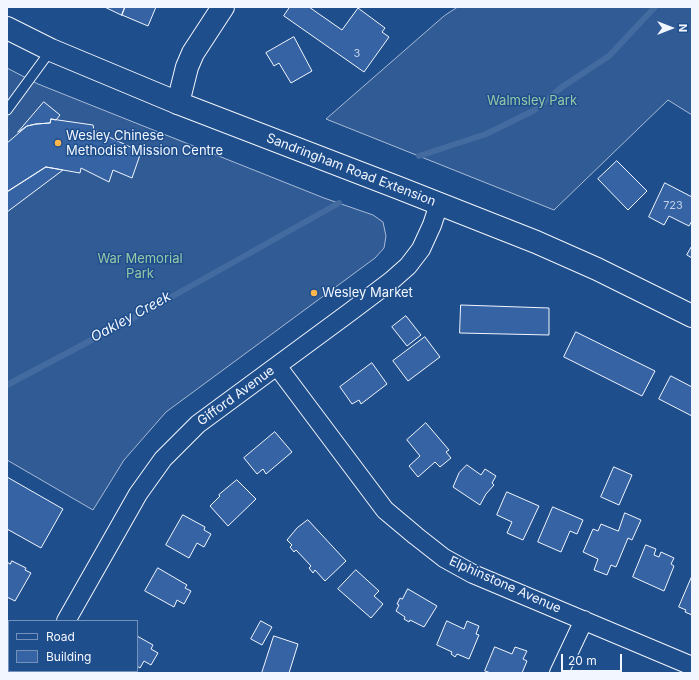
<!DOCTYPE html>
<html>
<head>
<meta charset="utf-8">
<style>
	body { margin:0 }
	#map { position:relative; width:699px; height:680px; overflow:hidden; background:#1f4e8c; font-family:Inter,sans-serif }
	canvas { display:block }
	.frame { position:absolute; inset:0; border:8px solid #f2f6ff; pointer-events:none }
	.legend { position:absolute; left:8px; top:620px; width:130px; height:52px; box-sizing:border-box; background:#1f4e8c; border:1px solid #7391ba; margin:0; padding:5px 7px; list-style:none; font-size:12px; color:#f2f6ff }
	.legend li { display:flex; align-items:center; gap:8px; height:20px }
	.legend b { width:20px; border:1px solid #7391ba }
	.north { position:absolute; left:651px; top:8px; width:40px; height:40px; -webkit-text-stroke:3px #1f4e8c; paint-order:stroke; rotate:90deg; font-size:11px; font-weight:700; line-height:16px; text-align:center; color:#f2f6ff }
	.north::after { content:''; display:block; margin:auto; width:14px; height:18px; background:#f2f6ff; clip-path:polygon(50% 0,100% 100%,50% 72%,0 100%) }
	.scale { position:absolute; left:561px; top:654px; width:61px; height:18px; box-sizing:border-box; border:2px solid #f2f6ff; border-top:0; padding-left:5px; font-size:12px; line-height:14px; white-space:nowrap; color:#f2f6ff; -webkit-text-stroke:3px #1f4e8c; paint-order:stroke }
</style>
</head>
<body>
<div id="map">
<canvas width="699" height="680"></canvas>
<div class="frame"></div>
<ul class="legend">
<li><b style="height:5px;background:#1f4e8c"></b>Road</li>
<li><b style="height:11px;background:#3563a3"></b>Building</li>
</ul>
<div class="north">N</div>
<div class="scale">20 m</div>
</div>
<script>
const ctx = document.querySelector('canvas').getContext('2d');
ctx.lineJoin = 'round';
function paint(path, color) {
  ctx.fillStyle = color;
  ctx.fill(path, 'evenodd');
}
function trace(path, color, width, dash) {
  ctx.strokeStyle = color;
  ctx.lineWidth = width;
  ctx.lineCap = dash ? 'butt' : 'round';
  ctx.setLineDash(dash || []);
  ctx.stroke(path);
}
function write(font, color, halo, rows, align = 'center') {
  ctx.font = font + ' Inter,sans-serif';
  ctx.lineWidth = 3;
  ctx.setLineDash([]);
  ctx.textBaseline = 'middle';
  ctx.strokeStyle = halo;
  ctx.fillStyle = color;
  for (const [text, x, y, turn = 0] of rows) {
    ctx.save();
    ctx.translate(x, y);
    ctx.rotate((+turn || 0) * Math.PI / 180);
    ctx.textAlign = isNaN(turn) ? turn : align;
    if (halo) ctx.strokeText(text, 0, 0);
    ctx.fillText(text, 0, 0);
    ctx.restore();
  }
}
const built = new Path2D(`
	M458,7H692V115L668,100L554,210L326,119L444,16Z
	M7,68L38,84L324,198L373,215L383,222L386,236L384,248L375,258L166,412L124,460L93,510L7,460Z`);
paint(built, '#305b95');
trace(built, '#a8bbd7', 1);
trace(new Path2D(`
	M419,156L486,134L533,111L562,87L609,56L655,7
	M7,385L150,309L339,203`), '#446ba0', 6);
const building = new Path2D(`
	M105,7H125L122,15Z
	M125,7H156L148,26L122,15Z
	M290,7H309L342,30L358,8L385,28L382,32L389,37L364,72L284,16Z
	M294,37L312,71L291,83L279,63L274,66L266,53Z
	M44,102L60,115L56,120L51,119L50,123L36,124L27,126L18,132Z
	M51,119L93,125L94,130L141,152L132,178L113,170L109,182L81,168L80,173L46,167L7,192V143L27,126L36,124L50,123Z
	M617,161L647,191L628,210L598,179Z
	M46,167L63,170L7,212V192Z
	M665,183L692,197V221L689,226L669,216L664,225L649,217Z
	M692,246V258L687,255Z
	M461,305L549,308V335L460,333Z
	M406,316L421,335L407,346L392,327Z
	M576,332L655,371L642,396L564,357Z
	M425,337L440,357L408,381L393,361Z
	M372,363L387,384L361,404L359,400L352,404L340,387Z
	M671,376L692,387V416L659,399Z
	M426,423L449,450L446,452L451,458L440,467L435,462L418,477L409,466L420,456L407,440Z
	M275,432L292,452L266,474L263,469L257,474L244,458Z
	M467,465L481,475L485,469L496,476L492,483L494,485L486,494L480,505L453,487L459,473Z
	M614,467L632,475L619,505L601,497Z
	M7,477L63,509L41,548L7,529Z
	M237,480L256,499L228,526L210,506L220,496L219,495Z
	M507,492L539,506L523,540L507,533L512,522L497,515Z
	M553,507L583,520L577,534L570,531L561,552L538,542Z
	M625,513L641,520L632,540L628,538L616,567L611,565L607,575L594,570L598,559L583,552L593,529L598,531L601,524L618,531Z
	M183,515L205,527L204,530L211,534L204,547L197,543L189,558L166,545Z
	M308,520L346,561L325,581L315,570L313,573L309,568L311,566L296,550L294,552L290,547L292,545L287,540L297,528Z
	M646,545L656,549L654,555L659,557L661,552L674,558L671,564L674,566L664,591L633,577Z
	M12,561L26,568L25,570L31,573L15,601L7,597V562L10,564Z
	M158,568L187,585L185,588L191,591L184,604L177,600L174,607L145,591Z
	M356,570L379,591L374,596L383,604L371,618L338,589Z
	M692,576V615L685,612L686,610L679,607Z
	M408,589L437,606L424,627L410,620L409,622L404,619L405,617L396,611L399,605L397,604L400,598L402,599Z
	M261,621L272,627L262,645L251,639Z
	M447,621L464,629L467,621L479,626L476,634L479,635L469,659L457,654L455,657L451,654L452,652L437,645Z
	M137,636L153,645L151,649L158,653L151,665L144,661L140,668L137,666Z
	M274,636L298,644L289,673H262Z
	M495,647L512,654L515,647L527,651L523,659L527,661L522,673H491L485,671Z`);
paint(building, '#3563a3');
trace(building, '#f2f6ff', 1);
const lane = new Path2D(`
	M7,110L51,50`);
const street = new Path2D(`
	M277,366L385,510L416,536L444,558L473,574L692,666
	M66,621L138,494L163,459L198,424L350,312L391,281L408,266L421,249L432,225L439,204
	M37,673L38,671
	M559,673L584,620`);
const secondary = new Path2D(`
	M178,103L187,67L193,53L223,7`);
const primary = new Path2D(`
	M7,28L51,50L178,103L399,188L536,242L597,269L692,316`);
trace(lane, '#f2f6ff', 11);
trace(street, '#f2f6ff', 20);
trace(secondary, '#f2f6ff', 24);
trace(primary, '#f2f6ff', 24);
trace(lane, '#1f4e8c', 9);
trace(street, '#1f4e8c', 18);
trace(secondary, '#1f4e8c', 22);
trace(primary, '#1f4e8c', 22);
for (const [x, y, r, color] of [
	[58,143,4,"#ffb74d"],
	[314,293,4,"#ffb74d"]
]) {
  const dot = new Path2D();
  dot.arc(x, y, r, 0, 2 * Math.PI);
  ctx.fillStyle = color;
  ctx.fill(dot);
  trace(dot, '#1f4e8c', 1.5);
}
write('11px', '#c3d1e8', null, [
	["3",357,54],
	["723",673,206]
]);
write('13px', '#97c8a6', '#1f4e8c', [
	["Walmsley Park",532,101],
	["War Memorial",140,259],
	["Park",140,274]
]);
write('13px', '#f2f6ff', '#1f4e8c', [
	["Wesley Chinese",66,136],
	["Methodist Mission Centre",66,151],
	["Wesley Market",322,293]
], 'left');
write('13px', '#f2f6ff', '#1f4e8c', [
	["Sandringham Road Extension",351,170,21],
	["Gifford Avenue",236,396,-36],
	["Elphinstone Avenue",505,585,24]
]);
write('italic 14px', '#f2f6ff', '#1f4e8c', [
	["Oakley Creek",131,317,-29]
]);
</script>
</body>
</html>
